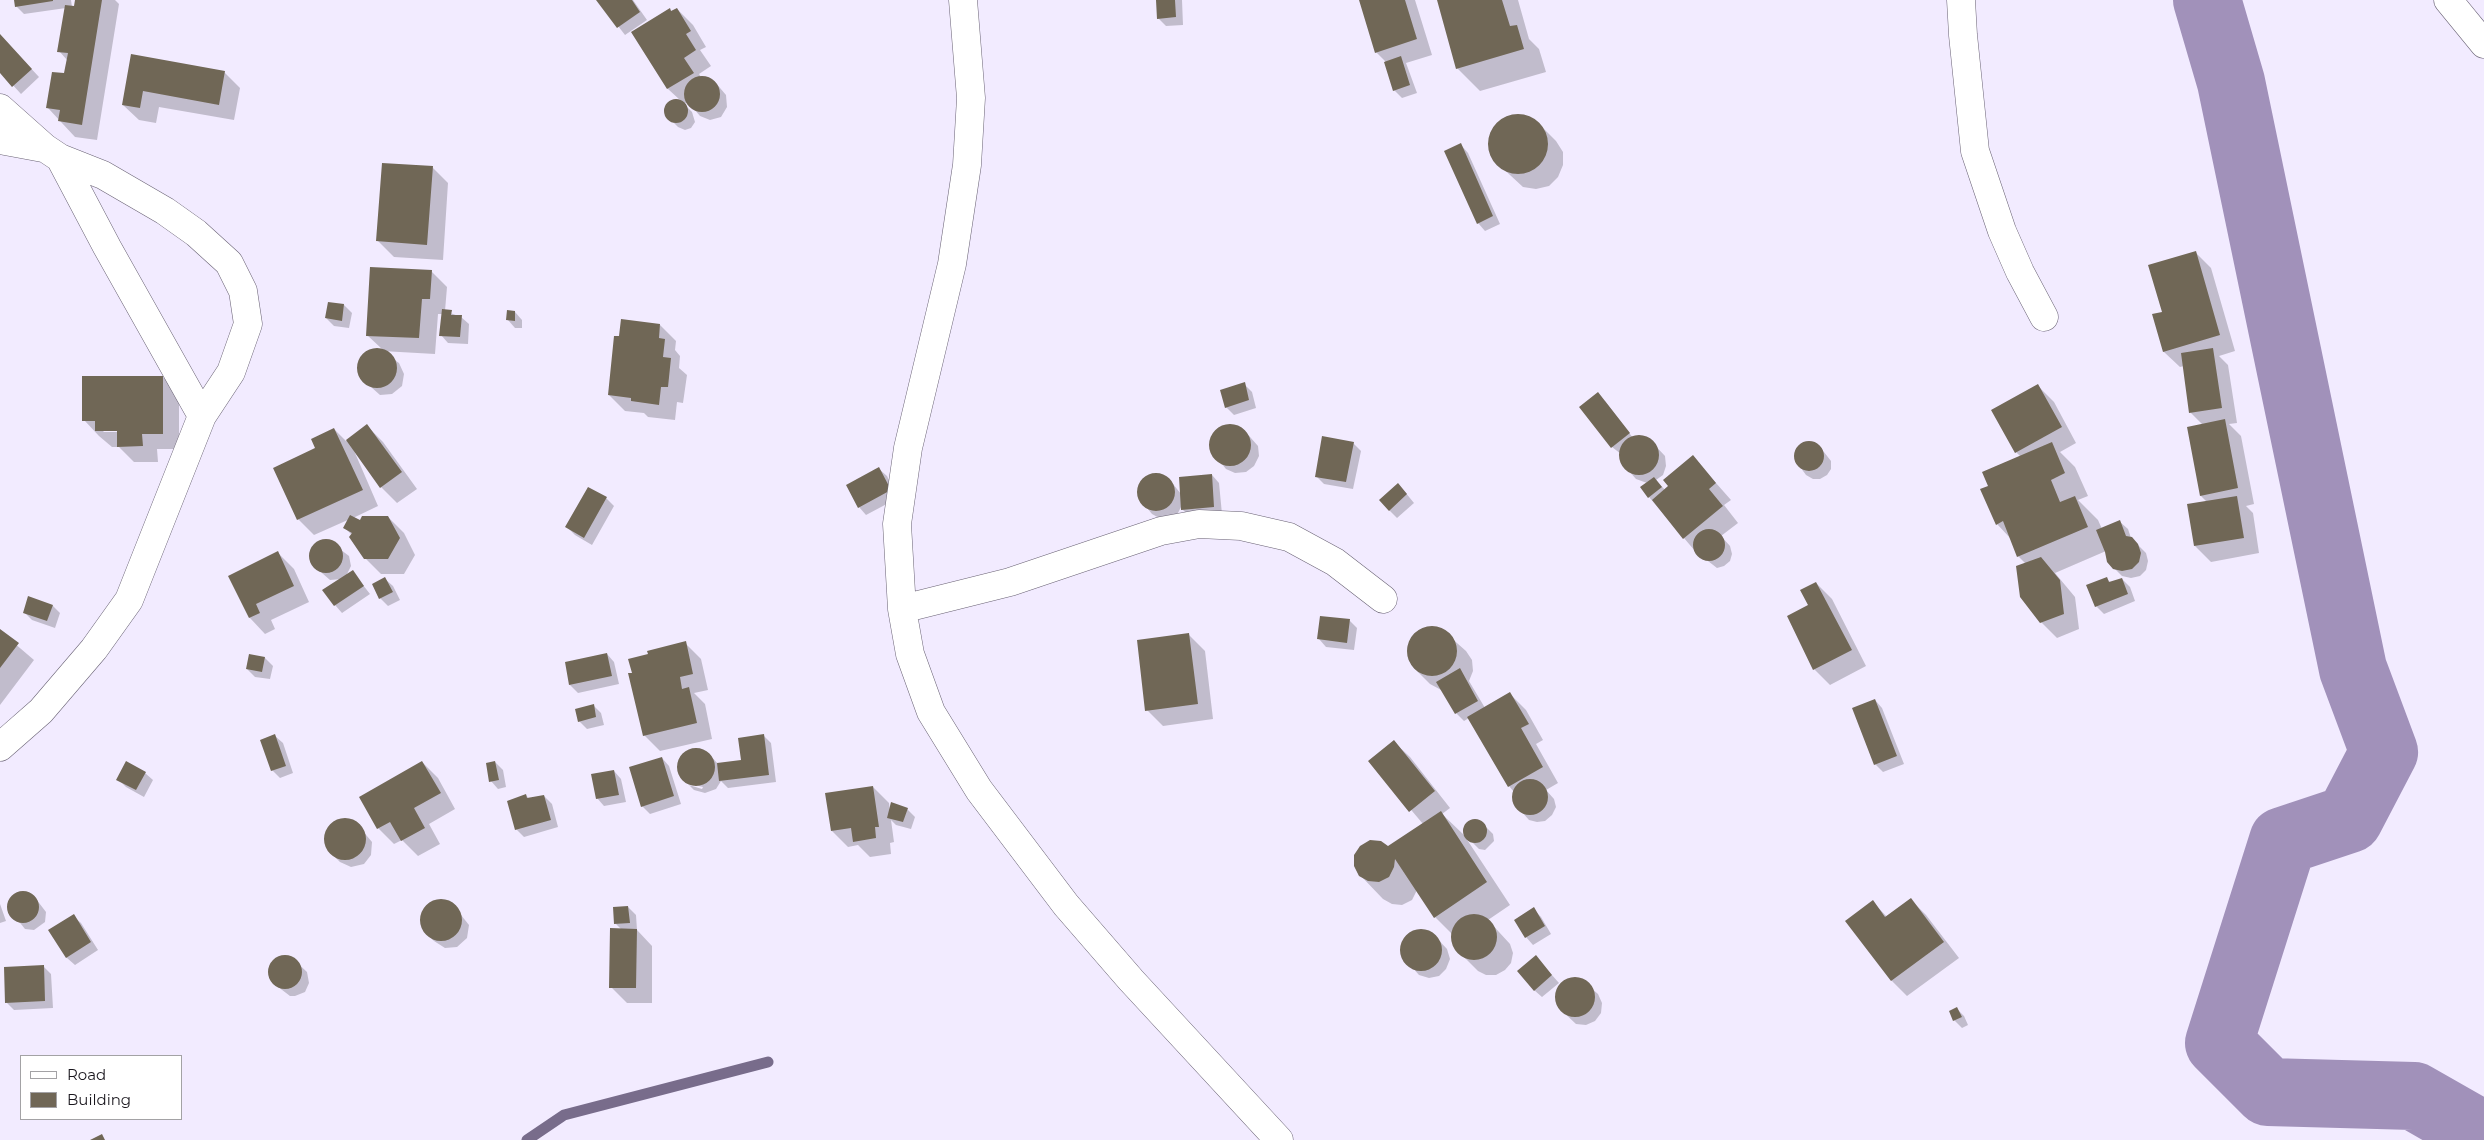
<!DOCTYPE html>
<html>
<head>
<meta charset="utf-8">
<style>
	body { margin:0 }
	#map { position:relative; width:2484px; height:1140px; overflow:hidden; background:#f2ebff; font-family:Montserrat,sans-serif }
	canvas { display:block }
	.legend { position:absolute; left:20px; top:1055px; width:162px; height:65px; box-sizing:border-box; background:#fff; border:1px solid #a3a2a5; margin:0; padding:6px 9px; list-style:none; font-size:15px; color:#1a171e }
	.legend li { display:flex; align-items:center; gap:10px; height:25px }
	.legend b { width:25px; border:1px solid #a3a2a5 }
</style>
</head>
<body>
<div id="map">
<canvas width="2484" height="1140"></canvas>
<ul class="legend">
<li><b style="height:6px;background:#fff"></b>Road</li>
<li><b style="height:14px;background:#706756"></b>Building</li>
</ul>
</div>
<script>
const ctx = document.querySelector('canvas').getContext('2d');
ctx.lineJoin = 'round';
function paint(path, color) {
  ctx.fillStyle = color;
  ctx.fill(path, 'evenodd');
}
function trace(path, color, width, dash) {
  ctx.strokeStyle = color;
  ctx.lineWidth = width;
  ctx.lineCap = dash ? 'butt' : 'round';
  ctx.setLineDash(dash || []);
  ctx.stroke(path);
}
paint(new Path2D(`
	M15,0H71L72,7H75L76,0H115L119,4L97,140L75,137L48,108L65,75L68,61L59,51L66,8L24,14L16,6Z
	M598,0H633L647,20L625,35Z
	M1158,0H1182L1183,25L1166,26L1158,18Z
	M1360,0H1415L1432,55L1406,63L1417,93L1402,98L1394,90L1385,61L1376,52Z
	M1438,0H1518L1529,39L1539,49L1546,72L1480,91L1457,68Z
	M669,9L672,12L677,9L693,25L706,47L700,50L711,66L699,74L701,77L715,82L726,95L727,107L721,117L710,120L700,116L688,102L684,104L692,112L695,122L691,128L685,130L678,127L670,119L665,110L668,104L680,100L668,89L632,30L633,32Z
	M0,35L39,77L21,94L0,71Z
	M132,55L224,72L240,88L234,120L159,107L156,123L139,120L123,105Z
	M1517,115L1530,117L1540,125L1556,141L1563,152V165L1558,177L1549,186L1536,189L1523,187L1497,163L1490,151V139L1495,127L1504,118Z
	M1461,145L1468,153L1500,224L1485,231L1478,223Z
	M432,167L448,183L443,260L394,257L378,241Z
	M2195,252L2211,268L2235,351L2219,356L2228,365L2237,423L2229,424L2241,436L2254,504L2246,506L2253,513L2259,553L2211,562L2195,546L2207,502L2201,496L2188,428L2203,425L2190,412L2184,366L2180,367L2164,352L2163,313Z
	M431,271L447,287L445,311L461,317L469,324L468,344L448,343L441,335L443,314H438L435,354L382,351L399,363L404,374L402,386L392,394L380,395L362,379L359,367L363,356L374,350L382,349L367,335Z
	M329,303L344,305L352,313L349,328L334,326L326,318Z
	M515,312L522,320V328H515L508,320Z
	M660,325L676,341L675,350L680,356L679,368L687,375L683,403L677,402L675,420L648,417L644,413L625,411L609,395Z
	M163,377L179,393V449H157L158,462H134L119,447H112L99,436L84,420ZM102,430H123V432H104Z
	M1244,384L1252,392L1256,408L1234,415L1226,407Z
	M2038,386L2054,402L2076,443L2060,452L2075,467L2088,496L2078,500L2098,520L2102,529L2120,522L2128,529L2131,538L2146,553L2148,561L2146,570L2140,576L2131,578L2122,576L2108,562L2106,551L2055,573L2075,597L2079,629L2057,638L2041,622L2026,564L2018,556L2011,539L1997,524L1989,486L2021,457L2016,452Z
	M1605,401L1633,438L1641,437L1650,440L1665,456L1666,466L1663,475L1656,480L1665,490L1693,457L1731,500L1724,505L1738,523L1721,536L1730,546L1732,554L1730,561L1724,566L1717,568L1695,551L1649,497L1647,483L1636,479L1622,463L1621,454L1612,447Z
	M1233,425L1243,429L1258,446L1259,456L1254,466L1246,472L1235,473L1226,469L1212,452L1210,442L1215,432L1223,426Z
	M367,426L383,442L417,489L397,503L381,487L352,446L378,506L353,518L360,522L388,517L404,533L415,555L404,574H381L365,558L352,535L345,528L350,519L314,535L298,519L317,448L334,429L346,441Z
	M1805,442H1813L1820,447L1831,461V469L1827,475L1820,479H1813L1806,475L1795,460L1799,446Z
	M1353,443L1361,451L1353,489L1324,484L1316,476Z
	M879,469L887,476L898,498L866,515L859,507Z
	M1151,475H1160L1169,479L1181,494L1212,475L1219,483L1222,514L1190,517L1182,509V505L1178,513L1170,518L1161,519L1152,514L1139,498L1138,488L1143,480Z
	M1405,492L1414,503L1397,518L1389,510Z
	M606,498L614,506L592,545L575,535L567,527Z
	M328,540L349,556L351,566L346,576L352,571L370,594L342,613L335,605L341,579L330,580L322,573L314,565L310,555L314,545Z
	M278,553L294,569L309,602L271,620L275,629L265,634L250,618L229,576Z
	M2106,578L2111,583L2122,579L2130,587L2135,601L2104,614L2096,606Z
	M385,579L393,586L400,600L388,606L380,598Z
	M1816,583L1832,599L1866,666L1830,685L1814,669L1810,605Z
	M29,597L53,606L60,613L55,628L32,620L24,612Z
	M1349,620L1357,628L1354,650L1326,647L1319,639Z
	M1430,627L1440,628L1466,651L1472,660L1473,671L1469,681L1485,708L1510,694L1526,710L1543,740L1536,744L1558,783L1546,790L1554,799L1556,807L1552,815L1545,821L1537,822L1529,820L1521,811L1515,804L1514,792L1509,786L1469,718L1464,721L1456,713L1443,691L1430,684L1414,668L1408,659L1407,648L1412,638L1419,630Z
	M0,631L34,660L0,705Z
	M1189,635L1205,651L1213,719L1163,726L1147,710Z
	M685,643L701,659L708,690L694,693L705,704L712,739L660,751L644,735L633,674L649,655Z
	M607,654L614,662L619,684L578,693L570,685L566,663Z
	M250,655L265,658L273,666L270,679L255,677L247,669Z
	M1875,700L1882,708L1904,764L1883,772L1875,764Z
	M594,706L601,713L604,725L587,729L579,721Z
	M275,736L283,743L293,773L280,778L272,770Z
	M764,736L771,743L776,782L728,788L721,781L716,789L705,793L694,790L689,785L702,789L703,787L686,783L681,777L678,767L682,756L687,752L698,749L709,754L718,764L742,761Z
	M1394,742L1410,757L1450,808L1442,814L1464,835L1510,905L1488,920L1510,944L1513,953L1511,963L1505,970L1496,975H1486L1478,971L1461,954L1455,947L1453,935L1435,917L1417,890L1412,900L1402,905L1392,904L1383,899L1360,875L1388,847L1423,824L1370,761Z
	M662,758L669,766L681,804L650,814L642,806Z
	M422,762L438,778L455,809L429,824L440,844L418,856L402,840L394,844L378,828L360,798Z
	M495,762L503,770L506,787L498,789L491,781Z
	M614,771L621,779L626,802L604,806L597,798Z
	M145,773L153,780L144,797L126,787L118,779Z
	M873,787L889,803L890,812L907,809L915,817L911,829L896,825L891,820L894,842L890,843L891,854L870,857L858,845L848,847L832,831Z
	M526,795L529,799L544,796L552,804L558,827L524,837L516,829Z
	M343,820L356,823L372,842L371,855L364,864L351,867L340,862L331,853L326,842L325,836L332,825Z
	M1473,820L1480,821L1493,834L1494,841L1485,850L1479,849L1465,835L1464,829Z
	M18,893L33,895L46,912L45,922L34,930L25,929L9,909L11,899Z
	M1910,899L1926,915L1959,958L1907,996L1892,981L1847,921L1873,902L1887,917Z
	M441,901L453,905L469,925L467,938L457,947L445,948L434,941L426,933L421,922L422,916L428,905Z
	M0,904L6,921L0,923Z
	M628,907L636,915L637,930L652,946V1003H627L611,987L622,930L616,924Z
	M1533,909L1541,917L1551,934L1533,945L1526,937Z
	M73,916L81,923L98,950L75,965L67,958L50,930Z
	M1422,930L1432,933L1447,949L1450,959L1446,969L1439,976L1429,978L1419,975L1404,958L1401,949L1404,939L1412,932Z
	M280,956L291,957L307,972L309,983L305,992L295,996H290L273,983L269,967Z
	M1543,965L1559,983L1542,997L1534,990Z
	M44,967L51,974L53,1008L14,1010L6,1002Z
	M1572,979L1582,980L1598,994L1602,1003L1601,1013L1595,1021L1586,1025L1576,1024L1560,1009L1556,1000L1557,990L1563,982Z
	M1957,1009L1964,1016L1968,1025L1962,1028L1954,1020Z`), '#0003');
trace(new Path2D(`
	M527,1140L564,1115L768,1062`), '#786c8b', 11);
trace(new Path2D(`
	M2207,0L2231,82L2353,669L2384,752L2349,819L2283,841L2219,1043L2268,1092L2414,1096L2484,1136`), '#a191ba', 68);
paint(new Path2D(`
	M14,0H53V1L15,7Z
	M75,0H102L82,125L58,121L60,110L46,108L52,72L64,73L68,53L57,52L65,5L74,6Z
	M596,0H632L640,12L617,28Z
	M1156,0H1175L1176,17L1157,19Z
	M1359,0H1405L1417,39L1375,53Z
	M1437,0H1502L1510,26L1517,25L1524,49L1456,69Z
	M670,8L671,11L677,8L691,31L686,34L696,50L684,58L694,73L667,89L631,32Z
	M0,34L32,69L12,87L0,73Z
	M131,54L225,71L219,105L143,91L140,108L122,105Z
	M1401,56L1410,85L1393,91L1384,62Z
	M684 94a18 18 0 1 1 36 0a18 18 0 1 1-36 0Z
	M664 111a12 12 0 1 1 24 0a12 12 0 1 1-24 0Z
	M1488 144a30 30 0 1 1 60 0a30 30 0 1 1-60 0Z
	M1461,143L1493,216L1477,224L1444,151Z
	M382,163L433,166L427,245L376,241Z
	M2196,251L2220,335L2163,352L2152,314L2162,312L2148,265Z
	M370,267L432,270L430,299H422L419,338L366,336Z
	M328,302L344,304L342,321L325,318Z
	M442,309L452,310L451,315H462L460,337L439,336Z
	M507,310L515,311V321L506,320Z
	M621,319L660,324L659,338L665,339L663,357L671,358L668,387H661L659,405L631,401V398L608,395L614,336H619Z
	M2213,348L2222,408L2189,413L2181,353Z
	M357 368a20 20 0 1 1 40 0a20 20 0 1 1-40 0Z
	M82,376H163V434H142L143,446L117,447V431H95V421H82Z
	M1245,382L1249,400L1225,408L1220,390Z
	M2038,384L2062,427L2015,453L1991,410Z
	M1598,392L1630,433L1611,448L1579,407Z
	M2225,419L2238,488L2200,496L2187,427Z
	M367,424L402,472L380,488L346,440Z
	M1209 445a21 21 0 1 1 42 0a21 21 0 1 1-42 0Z
	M334,428L363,490L297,520L273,468L315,448L311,439Z
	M1619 455a20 20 0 1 1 40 0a20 20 0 1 1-40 0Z
	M1322,436L1354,442L1346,482L1315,477Z
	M1794 456a15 15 0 1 1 30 0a15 15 0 1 1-30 0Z
	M2052,442L2065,473L2051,480L2060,502L2075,496L2088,527L2017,557L2003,521L1996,525L1980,489L1988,486L1982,472Z
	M1693,455L1716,483L1709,489L1723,506L1683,539L1652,500L1668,486L1663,480Z
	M879,467L891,490L858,508L846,485Z
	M1137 492a19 19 0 1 1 38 0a19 19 0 1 1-38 0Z
	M1212,474L1214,507L1181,510L1179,477Z
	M1654,477L1662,487L1648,498L1640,487Z
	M1398,483L1407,494L1389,511L1379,500Z
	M588,487L607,497L584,538L565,527Z
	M2237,496L2244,538L2194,546L2187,504Z
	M350,515L360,520L362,516H388L400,538L388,559H364L349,537L352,533L343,528Z
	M2120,520L2126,536L2132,537L2138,544L2141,553L2139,562L2132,569L2122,571L2113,569L2107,562L2105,552L2096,530Z
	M1693 545a16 16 0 1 1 32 0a16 16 0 1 1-32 0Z
	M309 556a17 17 0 1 1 34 0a17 17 0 1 1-34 0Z
	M278,551L294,586L256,604L260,613L249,618L228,576Z
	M2041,557L2060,580L2064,614L2040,623L2020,597L2016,566Z
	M353,570L364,586L334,606L322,590Z
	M385,577L393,592L379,599L372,584Z
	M2107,577L2109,582L2122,578L2128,594L2095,607L2086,585Z
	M1816,582L1852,650L1813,670L1787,616L1808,605L1800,590Z
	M28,596L53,605L47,621L23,613Z
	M1320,616L1350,619L1347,643L1317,639Z
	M1407 651a25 25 0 1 1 50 0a25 25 0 1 1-50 0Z
	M0,629L19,643L0,668Z
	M1189,633L1198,704L1145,711L1137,640Z
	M686,641L693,674L680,677L682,689L689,687L697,723L643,736L628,673H632L628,659L648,654L647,651Z
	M607,653L612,676L569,685L565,662Z
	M249,654L265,657L262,672L246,669Z
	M1460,668L1478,701L1455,714L1436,682Z
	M1510,692L1529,724L1521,728L1543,767L1508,787L1467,717Z
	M1875,699L1897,756L1874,765L1852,708Z
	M594,704L596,717L578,722L575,709Z
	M275,734L286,766L271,771L260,740Z
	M764,734L769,775L719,781L717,763L741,760L738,738Z
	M1394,740L1435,791L1409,812L1368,761Z
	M677 767a19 19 0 1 1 38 0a19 19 0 1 1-38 0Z
	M662,757L674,796L641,807L629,767Z
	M126,761L146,772L136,790L116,780Z
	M422,761L441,793L414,808L425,828L401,841L390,822L377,829L359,797Z
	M495,761L499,780L489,782L486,763Z
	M614,770L619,795L596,799L591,774Z
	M1512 797a18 18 0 1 1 36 0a18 18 0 1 1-36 0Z
	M873,786L879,827H875L876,838L853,842L851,828L831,831L825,793Z
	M526,794L527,798L544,795L551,820L515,830L507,801Z
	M891,802L908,808L903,822L887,818Z
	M1441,811L1487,882L1434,918L1395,859L1394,867L1389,877L1379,882L1368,881L1359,876L1354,866V855L1360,846L1370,840L1381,841L1388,846Z
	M324 839a21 21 0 1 1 42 0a21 21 0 1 1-42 0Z
	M1463 831a12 12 0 1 1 24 0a12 12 0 1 1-24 0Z
	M7 907a16 16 0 1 1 32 0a16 16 0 1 1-32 0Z
	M1911,898L1944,942L1891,981L1845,921L1873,900L1885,917Z
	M420 920a21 21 0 1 1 42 0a21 21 0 1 1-42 0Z
	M628,906L630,923L614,924L613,907Z
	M1534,907L1545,926L1525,938L1514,920Z
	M74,914L91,942L66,958L48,930Z
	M1451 937a23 23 0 1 1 46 0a23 23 0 1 1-46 0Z
	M610,928L637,929L636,988H609Z
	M1400 950a21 21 0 1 1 42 0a21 21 0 1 1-42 0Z
	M268 972a17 17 0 1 1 34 0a17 17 0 1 1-34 0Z
	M1536,955L1552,975L1534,991L1517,971Z
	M44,965L45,1001L5,1003L4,967Z
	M1555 997a20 20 0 1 1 40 0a20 20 0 1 1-40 0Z
	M1957,1007L1962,1017L1953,1021L1949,1011Z
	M102,1134L105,1140H90Z`), '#706756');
const minor = new Path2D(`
	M963,0L971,98L967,165L952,264L908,448L897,524L902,609L910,654L931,712L979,790L1066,905L1131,980L1279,1140
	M1961,0L1963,35L1975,151L2002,231L2020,272L2044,317
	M2448,0L2484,44
	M0,108L45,148L60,158L103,175L165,211L196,233L229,263L243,291L248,324L231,372L202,416L129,600L94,649L41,711L0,747
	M0,140L43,148
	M60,158L107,247L202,416
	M902,609L1010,582L1161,531L1199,524L1241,526L1289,537L1335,562L1383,599`);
trace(minor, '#696274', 29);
trace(minor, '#fff', 28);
</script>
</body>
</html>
